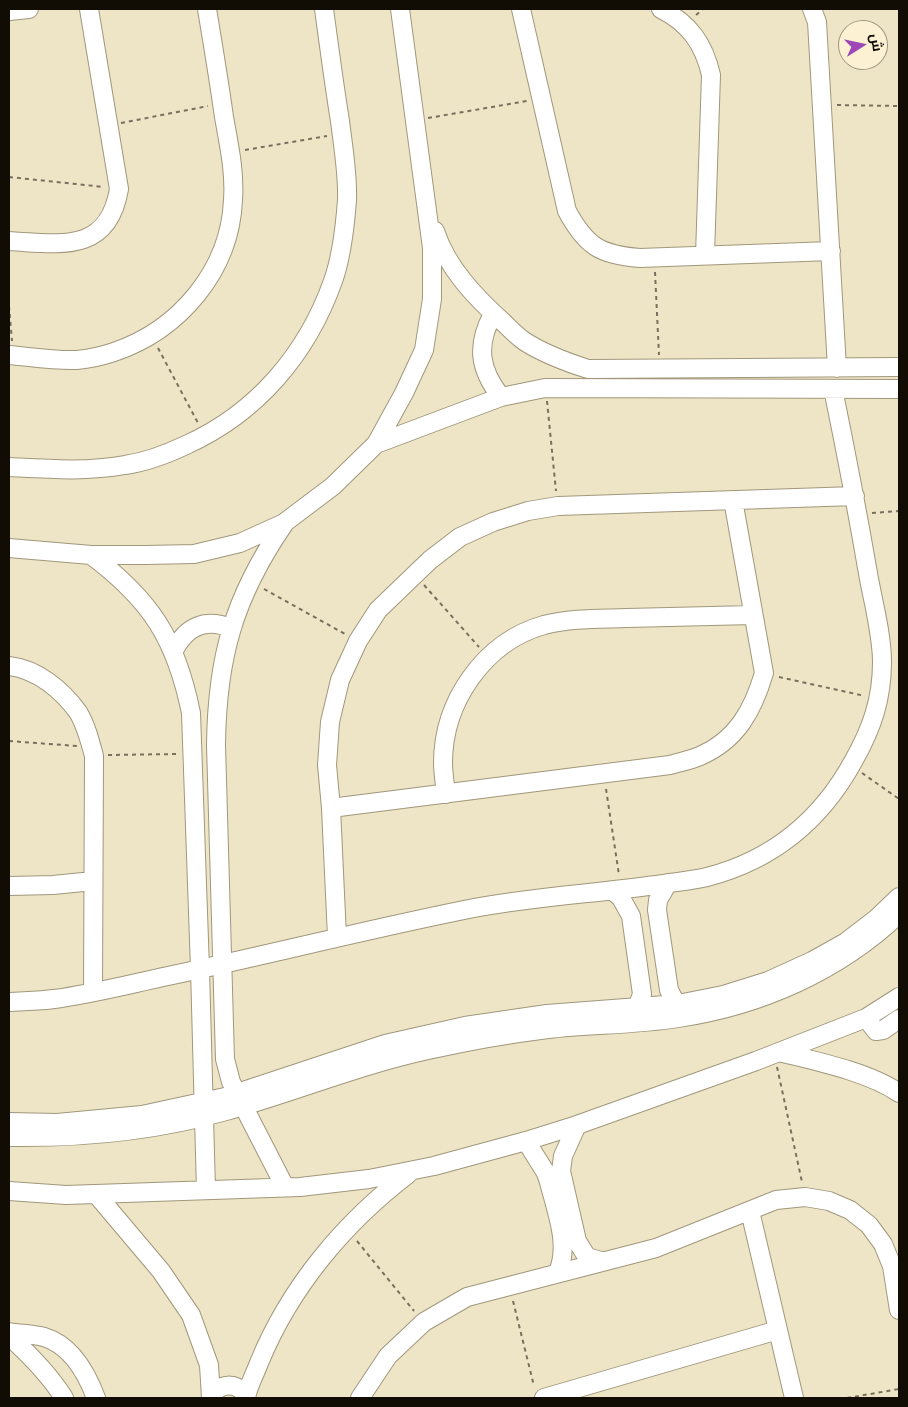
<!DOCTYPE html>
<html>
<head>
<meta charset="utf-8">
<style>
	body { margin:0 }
	#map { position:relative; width:908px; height:1407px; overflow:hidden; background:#eee4c6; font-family:"Playfair Display",Cairo,serif }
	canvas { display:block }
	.frame { position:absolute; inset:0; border:10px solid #110d04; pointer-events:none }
	.north { position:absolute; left:838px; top:20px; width:50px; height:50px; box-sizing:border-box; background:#fcf1d3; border:1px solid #9e9680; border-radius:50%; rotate:80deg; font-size:14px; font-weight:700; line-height:20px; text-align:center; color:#110d04 }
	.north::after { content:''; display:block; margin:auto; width:18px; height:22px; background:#9d48b5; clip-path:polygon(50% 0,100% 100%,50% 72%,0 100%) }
</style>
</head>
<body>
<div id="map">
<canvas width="908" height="1407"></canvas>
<div class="frame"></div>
<div class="north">ش</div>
</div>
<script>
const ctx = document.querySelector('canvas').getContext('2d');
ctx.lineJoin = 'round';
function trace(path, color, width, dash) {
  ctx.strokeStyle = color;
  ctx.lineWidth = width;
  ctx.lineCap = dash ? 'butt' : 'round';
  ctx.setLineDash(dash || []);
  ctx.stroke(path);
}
const minor = new Path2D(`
	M521,9L567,211C586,246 600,255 640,258L831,251
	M661,9C689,23 704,44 711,75L705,255
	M812,9L817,22L837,368
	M9,11L29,9
	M435,231C447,268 476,298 504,323C510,329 517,336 524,341C544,354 566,362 588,369L899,367
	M9,241C60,244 108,254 119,189L89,9
	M493,314C476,345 479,369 501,397
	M9,355C31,357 55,361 77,360C89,359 102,356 114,352C179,330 230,271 233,200C235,172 229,145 224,117C219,81 213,45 207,9
	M376,444L501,397L545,388L899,389
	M9,467C48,469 86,472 125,465C146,462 167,454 186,445C257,413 307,354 333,281C342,256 345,227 347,200C348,174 343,146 340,121C334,84 329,46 324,9
	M284,524C234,597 217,657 216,745L225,1059L231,1082L285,1187
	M9,548L91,555H146L194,554L240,543L284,523L333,486L376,444L404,393L424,350L432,299V248L400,9
	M91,555C151,600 176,639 191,713L200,969L206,1190
	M173,652C186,626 205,618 231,628
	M9,666C37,669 62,690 78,712C86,725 90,741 94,756L93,992
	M446,794C445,784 443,773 443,763C443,702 484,642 544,625C571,618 600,619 627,618C669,617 711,616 753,615
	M331,808L670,765C680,762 691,760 700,756C737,740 753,710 764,673L733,500
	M668,883L658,900L657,910L669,990L673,998L678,1004
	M9,886L53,885L93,881
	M613,891L621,898L631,916L641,987L642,994L637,1008
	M337,937L331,808L327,765L330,722L340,680L358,641L378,610L430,560L460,537L493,522L528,511L558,506L855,496
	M9,1002C24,1001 39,1001 54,999C92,994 130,984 168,976C267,955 365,930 464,910C527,897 592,894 656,885C673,882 691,881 707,877C773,860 822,819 854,760C872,728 882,699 882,662C882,636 874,605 869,579C858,515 846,452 833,389
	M866,1018L876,1031L883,1030L899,1019
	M779,1052C815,1061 869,1072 899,1093
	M9,1122L57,1123L142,1115L225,1097L385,1044L465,1026L547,1014L678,1004L723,995L768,981L812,961L846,942L876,919L899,897
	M577,1125L563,1156L561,1171L577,1241L587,1257L601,1261
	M9,1137C82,1138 156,1131 226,1111C294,1092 359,1065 428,1050C468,1041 507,1034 548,1029C591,1024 635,1025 678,1018C760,1006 839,971 899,914
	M526,1141L546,1173L549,1182C556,1211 570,1244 558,1272
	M9,1191L66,1195L300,1187L369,1179L434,1166L526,1141L577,1125L756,1061L866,1018L899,997
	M96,1194L161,1271L191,1315L209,1365L211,1398
	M750,1211L794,1398
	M9,1332C20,1334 33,1334 44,1337C71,1345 87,1374 96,1398
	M9,1336C30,1355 49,1374 64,1398
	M211,1398C218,1382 237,1382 246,1395
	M246,1398C248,1386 255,1374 259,1363C290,1287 344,1223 408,1174
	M360,1398L388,1356L424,1322L467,1297L656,1248L776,1200L805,1197L829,1201L850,1210L869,1225L883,1244L892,1266L899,1310
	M544,1398L778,1330`);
trace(minor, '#a1977b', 20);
trace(new Path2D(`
	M696,15L703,9
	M837,105L899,106
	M428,118L527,101
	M121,123L208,106
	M245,150L327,136
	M9,177L104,187
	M655,272L659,355
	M9,306L12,341
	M158,348L198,423
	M547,401L556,491
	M872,513L899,511
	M424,585L479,647
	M264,589L345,634
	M779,677L865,696
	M9,741L77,746
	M108,755L178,754
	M862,773L899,799
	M606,789L619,875
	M777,1067L802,1182
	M357,1241L414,1311
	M513,1301L534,1386
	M847,1398L899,1389`), '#77705e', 2, [4, 4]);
trace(minor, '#fff', 18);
</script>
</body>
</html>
